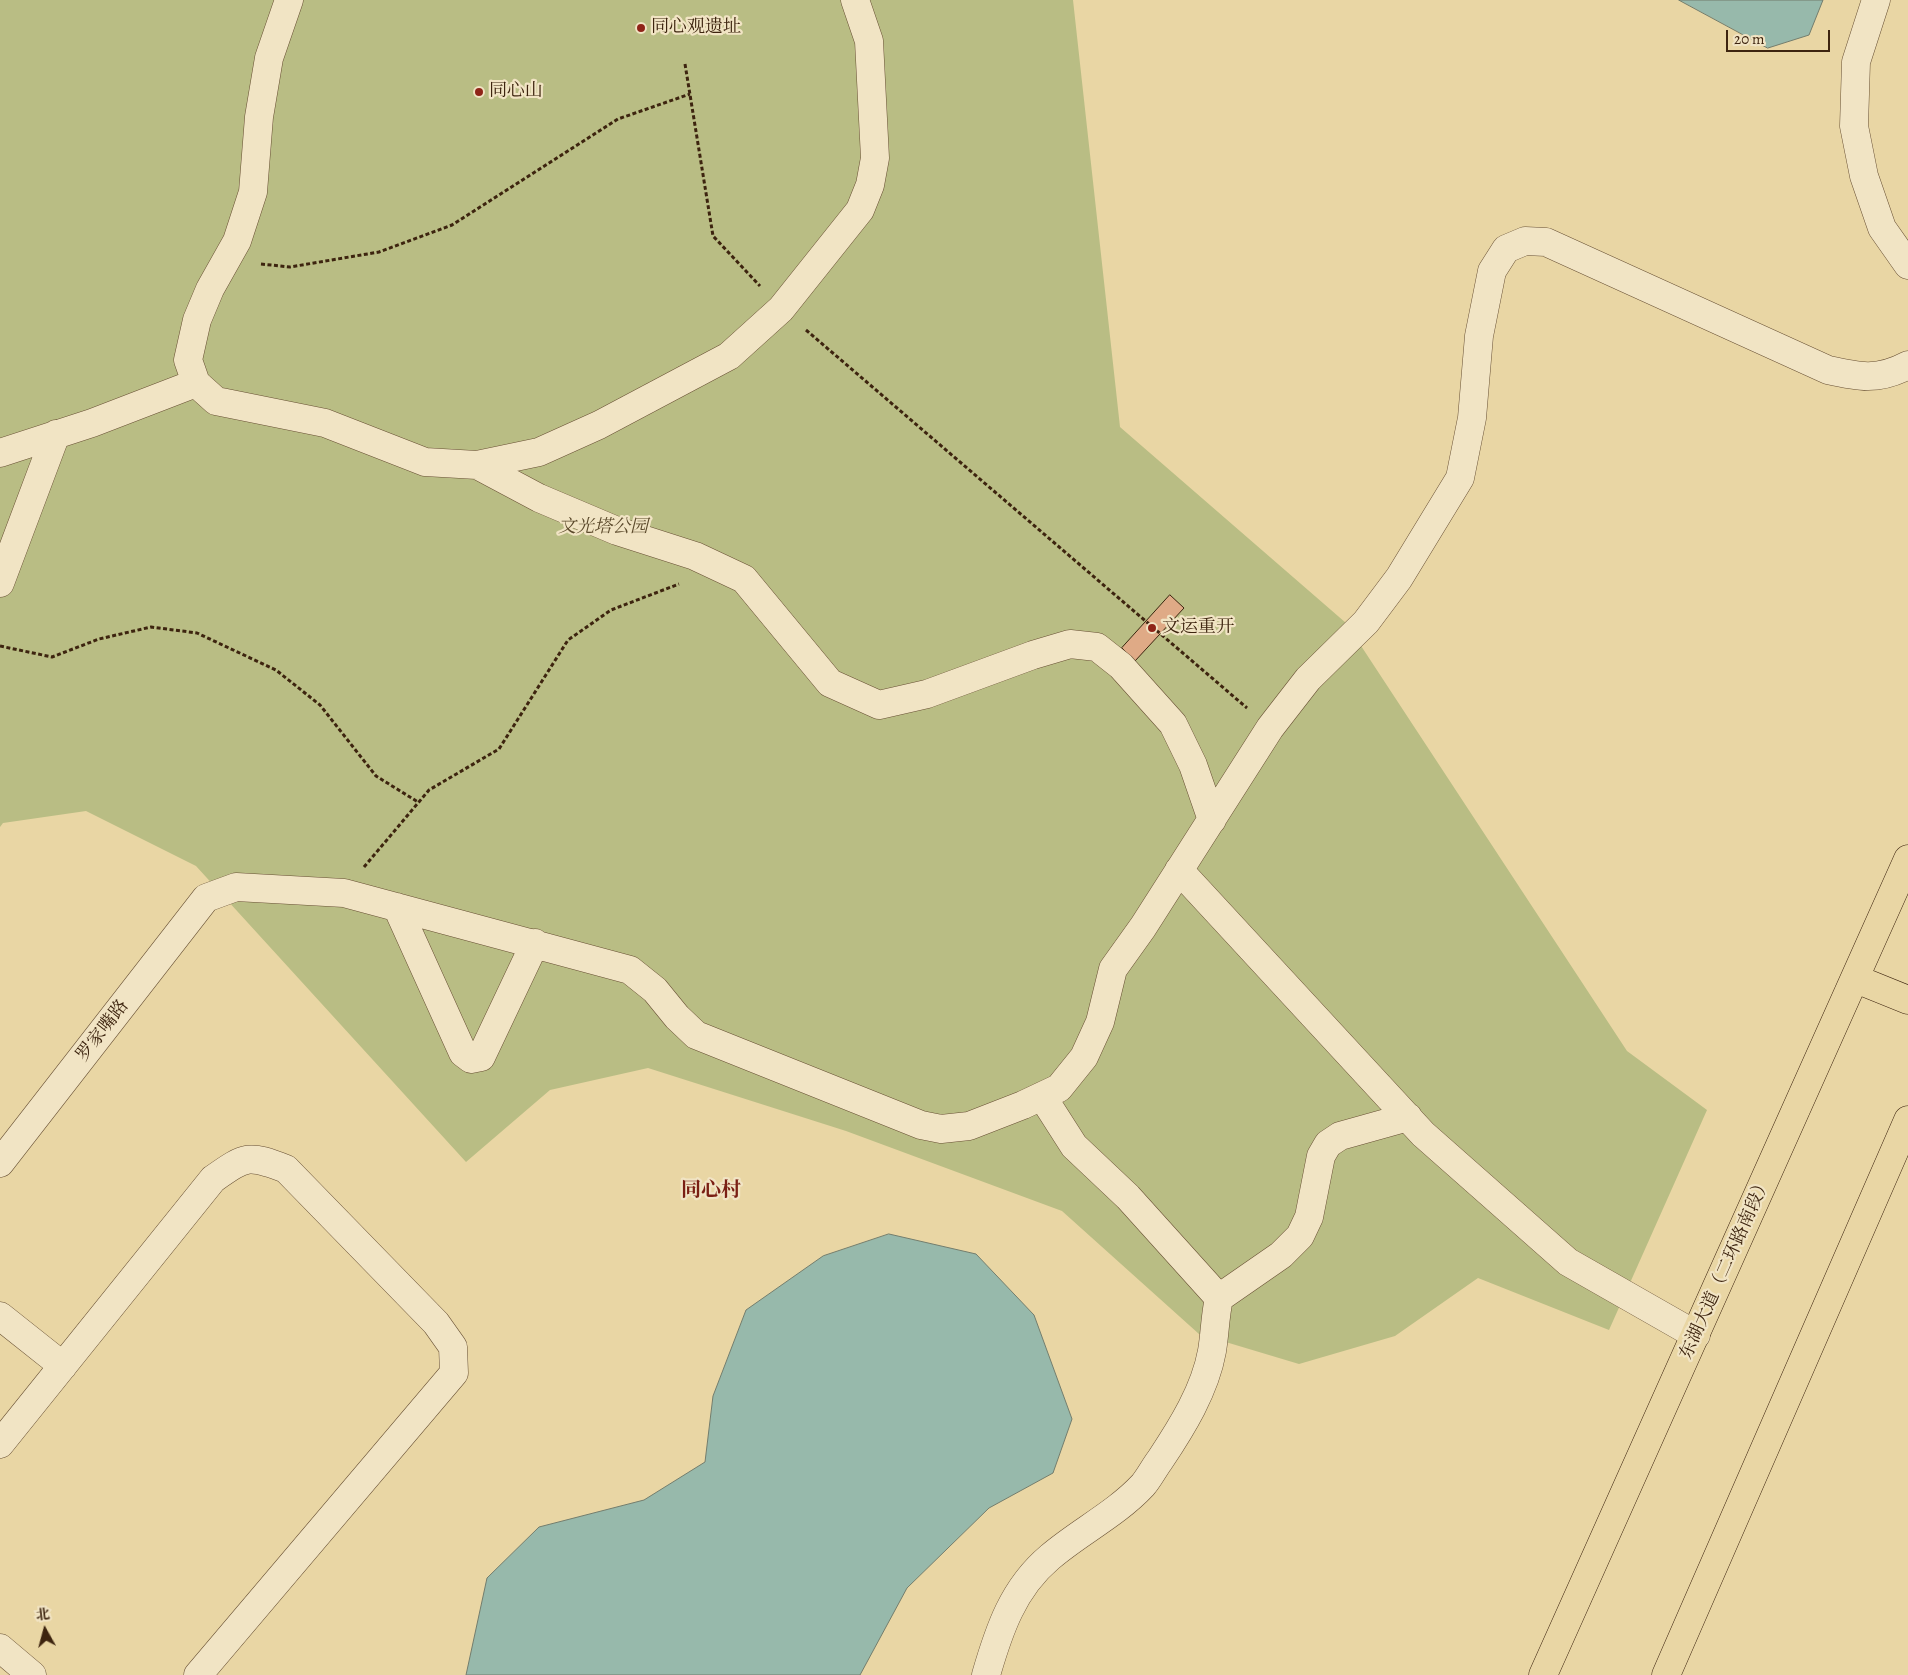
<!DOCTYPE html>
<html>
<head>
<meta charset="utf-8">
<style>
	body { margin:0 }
	#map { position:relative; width:1908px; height:1675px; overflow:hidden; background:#e9d6a4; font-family:Alegreya,"Noto Serif SC",serif }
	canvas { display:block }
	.north { position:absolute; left:20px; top:1605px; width:50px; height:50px; -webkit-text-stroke:4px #f1e4c4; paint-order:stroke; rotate:353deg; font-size:14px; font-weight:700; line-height:20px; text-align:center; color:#3d240f }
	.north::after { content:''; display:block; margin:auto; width:18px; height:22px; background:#3d240f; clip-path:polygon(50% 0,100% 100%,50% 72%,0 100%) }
	.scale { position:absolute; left:1726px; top:30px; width:104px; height:22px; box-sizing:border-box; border:2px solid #3d240f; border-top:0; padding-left:6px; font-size:15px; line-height:18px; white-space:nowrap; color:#3d240f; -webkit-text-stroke:4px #f1e4c4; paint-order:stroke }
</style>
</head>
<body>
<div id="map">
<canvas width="1908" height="1675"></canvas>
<div class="north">北</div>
<div class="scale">20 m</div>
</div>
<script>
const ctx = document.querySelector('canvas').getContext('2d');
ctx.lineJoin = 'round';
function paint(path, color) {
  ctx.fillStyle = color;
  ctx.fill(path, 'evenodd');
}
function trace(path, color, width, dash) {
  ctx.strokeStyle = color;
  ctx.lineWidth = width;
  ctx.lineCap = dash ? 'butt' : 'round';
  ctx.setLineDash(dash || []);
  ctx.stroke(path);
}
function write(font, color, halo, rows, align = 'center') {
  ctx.font = font + ' Alegreya,"Noto Serif SC",serif';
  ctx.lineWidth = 4.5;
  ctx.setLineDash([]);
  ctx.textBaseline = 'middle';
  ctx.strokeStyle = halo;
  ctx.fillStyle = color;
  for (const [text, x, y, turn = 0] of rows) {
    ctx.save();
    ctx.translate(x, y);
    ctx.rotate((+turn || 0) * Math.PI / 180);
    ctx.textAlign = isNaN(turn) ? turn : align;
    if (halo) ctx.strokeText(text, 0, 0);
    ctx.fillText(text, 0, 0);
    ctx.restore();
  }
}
paint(new Path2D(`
	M0,0H1073L1120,427L1346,623L1627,1051L1707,1110L1609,1330L1478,1278L1395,1336L1299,1364L1199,1334L1062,1211L846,1131L648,1068L550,1090L466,1162L196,866L86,811L3,823L0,827Z`), '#b9bd84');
const water = new Path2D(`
	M1679,0H1823L1809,35L1768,48Z
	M889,1234L976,1254L1034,1315L1072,1419L1053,1473L989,1508L907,1588L860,1675H466L487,1578L539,1527L644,1500L705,1462L713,1396L746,1310L823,1256Z`);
paint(water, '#97b9ab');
trace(water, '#737d6d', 1);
const building = new Path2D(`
	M1170,595L1184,608L1135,661L1122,648Z`);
paint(building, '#dfaa86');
trace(building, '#3d240f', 1);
const minor = new Path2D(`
	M289,0L269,58L259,117L253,192L237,241L210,289L197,320L188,360L196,383L216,401L325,423L425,462L477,465L539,452L599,425L729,356L781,309L860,210L870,185L875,158L869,41L855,0
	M1876,0L1856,62L1854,126L1864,176L1882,228L1908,265
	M0,453L92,423L196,383
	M477,465L539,498L617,531L695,556L744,579L830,683L879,705L927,694L1033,655L1070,644L1097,647L1121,666L1173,724L1193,765L1212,820
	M0,583L56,434
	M1179,870L1423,1134L1568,1262L1696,1335
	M397,907L463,1053L471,1059L481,1057L535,943
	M1042,1096L1074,1146L1128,1197L1219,1298
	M0,1163L206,898L236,887L344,893L630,970L655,990L677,1017L696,1035L921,1125L941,1129L969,1126L1023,1105L1059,1088L1084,1057L1100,1022L1113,969L1143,927L1270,728L1308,679L1366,622L1399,578L1460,478L1472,418L1479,336L1492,271L1506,249L1525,241L1546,242L1828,370C1859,377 1878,381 1908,365
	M0,1316L63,1366
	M0,1444L213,1179C246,1156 248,1154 286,1169L436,1323L453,1347L454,1373L198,1675
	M0,1648L32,1675
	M986,1675C999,1630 1013,1588 1050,1557C1079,1532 1116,1514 1143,1485C1149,1478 1154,1468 1160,1460C1182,1427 1205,1390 1212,1351C1215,1333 1215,1316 1219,1298L1281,1255L1300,1236L1309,1217L1321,1156L1328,1144L1340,1136L1408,1117`);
const highway = new Path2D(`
	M1856,979L1908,1000
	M1543,1675L1908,859
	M1666,1675L1908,1120`);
trace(minor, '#685034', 29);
trace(highway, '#3d240f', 29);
trace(new Path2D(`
	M685,64L713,236L760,286
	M261,264L290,267L379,252L452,225L618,119L690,94
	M806,330L1247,708
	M0,646L52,657L99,639L151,627L197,633L276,670L320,705L376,776L418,802
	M364,867L429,790L499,749L568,640L611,610L679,584`), '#3d240f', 3, [4, 2.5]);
trace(minor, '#f1e4c4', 28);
trace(highway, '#e9d6a4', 28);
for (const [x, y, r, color] of [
	[641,28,5,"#8f2418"],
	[479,92,5,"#8f2418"],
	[1152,628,5,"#8f2418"]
]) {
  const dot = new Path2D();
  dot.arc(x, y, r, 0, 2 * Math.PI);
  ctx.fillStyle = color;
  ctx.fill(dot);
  trace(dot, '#f1e4c4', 2);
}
write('18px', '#3d240f', '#f1e4c4', [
	["同心观遗址",651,28],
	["同心山",489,92],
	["文运重开",1162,628]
], 'left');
write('italic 18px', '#5c4a2c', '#f1e4c4', [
	["文光塔公园",603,528]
]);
write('18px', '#3d240f', '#f1e4c4', [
	["罗家嘴路",103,1031,-52],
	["东湖大道（二环路南段）",1726,1268,-66]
]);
write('bold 20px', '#7a1f14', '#f1e4c4', [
	["同心村",711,1191]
]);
</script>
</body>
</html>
